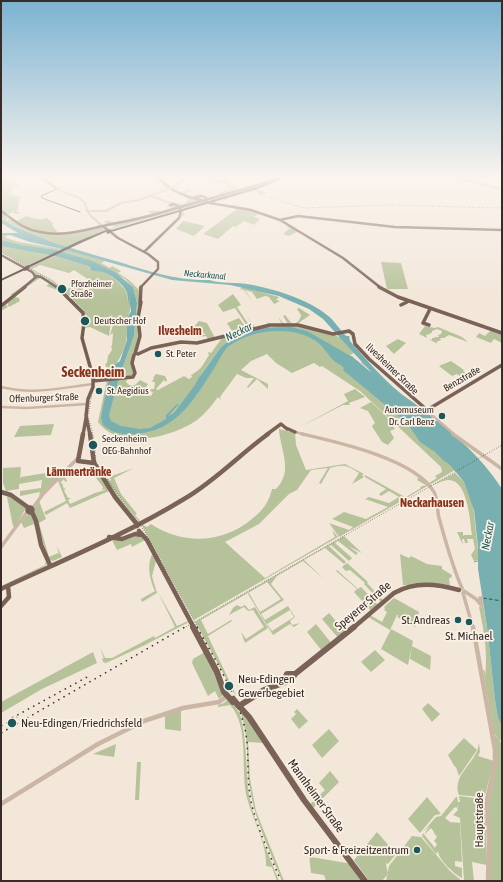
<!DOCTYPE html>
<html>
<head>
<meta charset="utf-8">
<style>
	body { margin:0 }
	#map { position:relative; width:503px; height:882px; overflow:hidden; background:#f3e7da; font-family:"Asap Condensed",sans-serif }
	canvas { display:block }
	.frame { position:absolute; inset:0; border:2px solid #372c27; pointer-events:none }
</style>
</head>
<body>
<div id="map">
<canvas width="503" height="882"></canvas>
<div class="frame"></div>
</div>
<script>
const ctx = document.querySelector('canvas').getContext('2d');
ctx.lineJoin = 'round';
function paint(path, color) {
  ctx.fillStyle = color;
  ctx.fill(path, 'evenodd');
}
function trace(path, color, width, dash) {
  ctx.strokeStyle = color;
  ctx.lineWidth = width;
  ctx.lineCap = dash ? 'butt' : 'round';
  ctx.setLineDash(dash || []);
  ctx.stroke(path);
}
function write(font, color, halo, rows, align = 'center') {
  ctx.font = font + ' "Asap Condensed",sans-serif';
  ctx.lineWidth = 3.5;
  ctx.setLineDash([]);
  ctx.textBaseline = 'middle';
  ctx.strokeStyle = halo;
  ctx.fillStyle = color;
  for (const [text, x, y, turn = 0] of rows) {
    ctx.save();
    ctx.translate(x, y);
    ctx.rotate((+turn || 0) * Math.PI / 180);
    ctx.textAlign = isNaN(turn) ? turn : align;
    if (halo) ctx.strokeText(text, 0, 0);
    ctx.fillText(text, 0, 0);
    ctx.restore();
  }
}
paint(new Path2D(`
	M1,176H5L21,185L14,187L8,194L20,197L18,209L16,211L21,213L16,214L13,212L7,215L1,209Z
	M155,176H157L168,187L187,197L171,188L172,187L170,188L158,176L168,184L174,187L173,188L181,192L190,189L193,190L185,194L191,196L199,193L202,196L197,199L201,201L192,204L206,200H202L206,198L203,196L202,194L210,199L211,198L210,197L220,195L218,193L228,189L235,190L232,187L236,190L247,187L246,185L251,188L247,185L250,186L269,179H271L267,182L281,176H285L255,187L108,230L116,226H104L107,224L104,222L108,220C117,225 125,222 134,219L127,215L136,219L152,214L148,211H163L168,209L167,206L171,204L178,207L171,208L170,207L171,204L168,207L169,211L189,205L180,207L172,202C178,203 181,206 187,202L188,199L184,196L169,201L183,196L168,189L165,186L154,189L164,185L160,181H156L159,180Z
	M289,176H292L257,189L268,193H263L264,195H260L257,191L251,190L225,198L228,199L218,202L225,199L223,198L215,201V203L232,206L242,204L236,206C250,209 289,219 297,231H298L348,262L299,231L289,236L283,234L290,228L287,227L288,225L264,214L260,213L254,217L260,219L254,225L244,221L236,227L233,226L218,239L203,234L238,208L206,203L184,210L183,213L185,214L179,219L182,213L181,210L254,189L257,191L255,189Z
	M1,212L8,219L6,220L7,221L9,219L30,229L17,221L26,216L29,217L26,216C33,218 39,221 47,218L54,224L52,225L58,233C69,231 92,232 99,224L101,227L107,230L67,247L34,235L5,221L1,219Z
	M183,221H184L205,226L194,236L176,229Z
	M8,234L10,235L5,236L6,238L19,242L62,249L26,266L1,252V235Z
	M66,250L105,261L101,263L110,268L112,266L121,271L118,273L129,280L139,290V331L132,365L134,375L119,378L134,336L137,303L133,287L125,279L93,261L62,252Z
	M1,253L56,284L84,315L58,286L43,277L54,285L57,290L46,286L50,283L40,278L19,292L15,297L19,298L20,301L9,307L7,303L6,304L8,307L1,311V305L13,295H10L33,279V275H36L34,272Z
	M54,256L90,266L89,268L94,271H97L91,269V267C103,270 120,280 126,292C128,296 127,300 129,303V296C133,303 130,310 128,317C126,325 128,334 126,342C123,356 114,365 109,378H106V370H105V377H102V371L104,368H107L105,364L107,363L108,356L112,350L111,346H112L113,333L110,335L113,325L112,314L109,336L90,327L84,328L85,325H89V324L86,322V314L82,309L56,283L29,268ZM40,265L69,273L74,270L97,285L86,291L77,285L65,290L54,281L32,269Z
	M381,262L401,263L408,289H387Z
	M243,287L279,297L276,300L280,301L274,304L269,297L265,296L257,299L252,292L245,290L252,301L244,290L240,289Z
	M233,294L241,305L237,307L251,328L254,327L246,315L255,327L268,325L267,322L270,324H282L278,317L283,323L288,324L283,316L285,315L292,324C298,323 300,320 301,315L297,309L299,308L310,315L297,324H275L237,333L236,331H232L227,323L239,318L247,329H249L235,308L223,312L218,305Z
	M199,321L207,323L215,338L208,339L206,336L198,337L197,334L199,337H201L200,334L206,335L203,332L192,335L191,330Z
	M291,325L335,335L340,338L337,334H338L368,368L361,363L362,362L354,353L350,355L354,357L347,362L472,460L431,484L429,483L437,478L435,476L442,472L441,467L360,391L322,366L320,367L314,363L292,373L276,363L267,354L251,361L241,370L268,384V389L257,379L248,388L247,387L254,378H246L237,374L220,397L221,400L218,397C212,405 205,414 197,420C173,437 119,451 98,422L107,380H109L106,389L107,420L119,379H127L126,382L129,385H135L140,380L148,384L145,389L140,388L137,393L151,396L153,392L150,391L151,389H154L155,382H152L154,378H153L156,374L165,376L167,380L166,382L164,380L156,389L158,390L184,376L189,379L192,377L191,375C202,369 202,366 209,355L208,352L211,353L222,338L264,327ZM251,331L222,351L199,377L221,347L230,340Z
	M425,326L435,328L438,327L462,337L468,342L449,335L444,338H440L441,340L436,342L438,344L428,339L432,340V338H435L434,337H439L438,335L441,334L442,331L437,329L432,331V333H430V334L426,335L427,338L419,334Z
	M491,330L502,334V343L494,339L491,343L476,337L479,333L485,336Z
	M398,339L406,343L394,354L386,346Z
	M451,361L464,370L463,371L466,373L461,377L457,374L452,376L439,366Z
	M355,389L365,397L349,403L350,405H343L298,428L348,401L344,394Z
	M371,402L386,416L395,429L390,431L394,438L388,445L382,442L373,428L372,426L375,423L368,411L360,408Z
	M54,424L51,435L14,437L20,426Z
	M279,429L295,433L296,445L306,470L345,464L364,474L362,475L364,477L352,484L359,473C347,465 344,464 330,468L321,484L319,483L328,468L311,470L297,490L289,494L259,524L225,542L265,578L335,537L332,530L338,537L194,620L141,524L147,527L151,524C183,545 223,544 253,518C263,510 269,502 272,489H276C294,471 280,450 279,429Z
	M93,463L109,491L70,508L67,503L46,515L44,512L66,501L58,481L70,470L71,471L69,472L71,476L69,478L67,473V475L65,476L67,481L65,482L64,479L60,483H62L64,489L66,488L64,491L66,494L68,493L66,494L68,498H71L68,500L70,504L95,493L105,490V489L102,490L103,487L93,474L94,472L89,470L90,465Z
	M46,465L51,470L69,468L39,496L40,492L20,496V491L41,488L42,480L19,484V489L6,491L3,483V468L21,467L20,479L21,477L46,473Z
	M134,468L114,478L121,494L137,514L135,515L140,521L139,522L109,483L137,522L124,509L107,480L108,478L110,481L111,480L109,477Z
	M455,473L464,482L473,505L479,560L474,561L471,555L475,549L473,539H467L468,543H465L464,539H462L463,545L457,532H463V536L464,535H472C470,522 468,479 448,480C441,481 437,484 432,485Z
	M365,475L403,496L406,497L421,488L420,487L426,485L417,480L419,477L429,485L339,537L329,523L349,530L353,527L332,519L344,512L366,519L388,507L365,499L369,497L389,503L399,497L389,491L381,496L379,494L386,489L365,477Z
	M9,495L26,508L15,527L13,526L7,497Z
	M39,501L46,519L39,523L49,557L58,553L59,554L57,546L62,557L53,561L48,559L33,511Z
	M29,513L33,517L47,564L43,567L1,588V586L45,565L46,561L34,524L24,528L21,522Z
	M137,536H141L145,540L132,547L131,544L117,550L111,538L128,539Z
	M344,536L362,553L348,546L358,553L356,555L338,541L335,543L352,558L349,561L331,545L329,546L346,562L344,564L325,548L304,560L324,579L303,561L277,576L271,584L284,600L261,614L265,620L288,606L295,617L290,621L292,625L300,623L294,627L290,624L273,635L248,594L249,593L260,612L281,599L267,582L269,581L201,620L208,634L231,620L232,621L208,636L236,695L234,693L195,622ZM290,610L294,617L272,631L267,624Z
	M153,553L189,622L145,645L106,663L103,662L102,658L104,659L100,647L105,658H112L154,636L155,638L175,627L158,592L177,626L188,621L156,561L152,576L157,593L142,602L141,599L155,591C150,580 146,564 153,553Z
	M400,554L409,558L411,556L427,564L442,566V569L452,575L451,578H449L450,587L403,585Z
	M347,563L368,582L367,583L383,600L381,602L364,584L365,583L350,570L346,571L342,567Z
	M337,570L358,589L361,587L378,605L371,611L354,592L357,589L336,571Z
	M394,598L419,612L415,627L397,617L399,616L397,615L390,630L368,617L370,615L382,622L387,612L384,610L385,608L384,607Z
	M482,598L487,627L495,700L498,718L502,726V742L494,734L483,670L485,671V678C488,654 484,631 479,607H482L481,599Z
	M237,605L241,607L245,605L249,610L255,607L268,628L245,643L241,632L246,639L264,627L253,610L248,611L244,607L229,615L233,608Z
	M329,613L346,633L339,639L322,619Z
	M316,624L332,644L322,651L307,632Z
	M391,629L413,641L408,665L381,649Z
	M412,646L431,656L430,670L410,659Z
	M375,650L385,660L371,672L361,662Z
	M93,652L97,663L42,689L1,713V702Z
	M205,652L217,673L223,695L219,699L215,691L208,696L192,663L193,659Z
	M227,700H229C232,703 235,706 237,709C248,725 245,778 250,800C256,828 269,855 279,881H277L272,867L266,866C267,843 253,821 247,798C240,771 250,726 230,705L218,707V705L224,703Z
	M428,703L440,714L432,722L422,709Z
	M181,709V731L165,729V714Z
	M297,709L308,721L299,729L291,719L296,714L294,712Z
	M240,711L249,720L264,743L248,742L250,779L256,811L284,881H282C269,849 253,817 249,782C246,759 249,734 240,711Z
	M329,729L339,741L322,758L312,745Z
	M494,735L499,739L502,745V881H490L489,801L497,761Z
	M464,738L477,750L459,776L456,767H455L448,755Z
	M479,743L480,752L478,756L494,761L485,795L483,796L482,788L480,797L459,795C453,778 468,768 475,755C478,751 478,747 479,743Z
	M116,744L114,757L93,754Z
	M137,762H141L139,800H135Z
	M330,771L339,782L313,808L310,804L325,790L319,783Z
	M459,796L482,799L479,800L483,801L485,803L487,865L472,862L474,881H464L460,818L453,815L458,810L457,808L459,805L456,808L455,807L445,818L450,822L460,823L462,862L455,861V866L462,868V878C455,875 438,859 438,851L436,854L422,836L423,833L435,848L437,844L434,841L437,837L434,833V832L431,828L425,834V833L430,826L423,832L436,817L441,816L456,797H457L458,802H460Z
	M427,797L441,814L435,815L420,833L408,819Z
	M377,832L396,854L388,864L387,863L386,864L388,874L382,881H369L354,860Z
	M412,836L421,837L450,871L462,881H386L389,866Z
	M309,854H310L311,857L352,864L364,881L338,880L337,881H326L324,875L311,873Z`), '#b6c29a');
paint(new Path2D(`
	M1,219C36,239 74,249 112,260C147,270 174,281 210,280C220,284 235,282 247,284C271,288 308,299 327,315C335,321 339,329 346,336H349L350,341C366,359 381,377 399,392C403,396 409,399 414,403C447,428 480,454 502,489V726L498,718L495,700L487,627L478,569V547L474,510L464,482L450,465L443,460L435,452L420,442L407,423L343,370L344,368C341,364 335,363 332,359C327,353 323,346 316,341C292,325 250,329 228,347C222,352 219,361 215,367C194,399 177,432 134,434C123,435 112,433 103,425L101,417L109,378L114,365L120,361L127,340V319L131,311L129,296V305C128,301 128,297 127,293C124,284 111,275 103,272C99,271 95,272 91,270L89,266L51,255L1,246V240L21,245L56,250L93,261L116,273L133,287L137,303L134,336L120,375L109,415L111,421L121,426L140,429L150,428L166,419V415L177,404H179L168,416L174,413L195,385L198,379L221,347L230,340L260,328L291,327L307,331L354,358L372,373L323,319L309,309L279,296L230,285L172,280L62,249L30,242L10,235H1V233H18L1,223Z`), '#78b0b1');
trace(new Path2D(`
	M474,562L478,561`), '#78b0b1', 1);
trace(new Path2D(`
	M483,598L502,601`), '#1b585a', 1, [3.5, 2.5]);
trace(new Path2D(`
	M39,176L63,192L78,197L85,203C87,215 94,219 103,226
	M203,176L210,180L226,183
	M217,176L236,191
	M451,176L457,179L480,183L502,190
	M171,188L189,176
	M150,196L174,204
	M87,211H106L121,203L139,200L168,189`), '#cbb6a6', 2);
trace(new Path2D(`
	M1,387C34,395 60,388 93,384
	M1,407L27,408L87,404
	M426,410L455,435
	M295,432L307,435`), '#cbb6a6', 2.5);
trace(new Path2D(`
	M302,434C337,442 415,459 434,492C438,499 437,510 439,518C446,542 452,566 462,588
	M453,434L502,469
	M32,509L43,494L77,459
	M1,547L27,512
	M464,591L476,599L481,605
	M463,593L473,628
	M481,605L480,598H482`), '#cbb6a6', 3.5);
trace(new Path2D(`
	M473,627L495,750V763L487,800L489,842L488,881
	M1,804L98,744L144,721L183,708L219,702L227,696`), '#cbb6a6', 4.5);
trace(new Path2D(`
	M157,176C168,190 183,196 200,200
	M194,198L202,196L208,199
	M210,203L251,210L280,220L343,258L381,288
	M170,205L174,204L178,206
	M177,208L262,184L282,176
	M5,214C16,222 26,230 40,232C62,237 86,230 107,225C132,220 155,216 179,207
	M280,220L298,216L395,227L502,230
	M103,226L118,238L148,254L158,262V269L140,288
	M144,252L179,218L181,210
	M1,255L32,272L36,277L23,288
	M35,276L41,277L58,288`), '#7a6257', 2.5);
trace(new Path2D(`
	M57,287L83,313L84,323L82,338L93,377V387L88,399L86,416L90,435
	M379,287L398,297L502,333
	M140,305L141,287
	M401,305L407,302
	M1,306L25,287
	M429,325L423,323L430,309
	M135,354L140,336L138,318L141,302
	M138,354L151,348L181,342L197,343L270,325H298L333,334L349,331L353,334L355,344L369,359L427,410L502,365
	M93,381L133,377L135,373L132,363L134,355
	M286,428L295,432
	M83,435L86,418
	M266,435L281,424L287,429`), '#7a6257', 3.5);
trace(new Path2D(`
	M83,434L78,461L94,463
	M90,434L94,463L115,497L136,523
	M1,492L11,495L29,508
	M27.5 510a2.5 2.5 0 1 1 5 0a2.5 2.5 0 1 1-5 0Z
	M32,512L36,521L41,545L50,565
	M139,531L147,540L194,628
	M109,537L122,539L135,534L142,535
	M1,589C61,561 127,534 184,499C215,481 239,455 268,434
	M1,606L9,597L8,586
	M353,628L394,593C415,581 437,584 459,590`), '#7a6257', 4.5);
trace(new Path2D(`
	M193,627L217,672L224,692L233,702
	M284,681L287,674H295
	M238,705L249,717L304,800L365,881
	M239,706L264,690L291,680L295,674L354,627`), '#7a6257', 6);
paint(new Path2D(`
	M287,176H289L258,189L111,232L108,231L81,243L28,268L25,267L79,241L106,230L108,231L256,187Z
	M1,209L6,213V215H4L1,212Z
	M24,268L27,269L1,281V279Z`), '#58453e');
trace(new Path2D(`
	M39,176L57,189L41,196L42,198L80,212`), '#372c27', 1);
trace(new Path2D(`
	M229,176L274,199L304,208L389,205L502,208
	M1,252L55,283L85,313V324L82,338L94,380L88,416L93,434L96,461L102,472L145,532L198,628
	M184,628L502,445`), '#372c27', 1, [0.5, 2]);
trace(new Path2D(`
	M197,627C215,660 236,692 245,729C250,752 246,778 251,801C257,829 270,855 281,881
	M12,718L89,676
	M1,726L17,717
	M1,733L185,627`), '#372c27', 1.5, [1.5, 4.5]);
trace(new Path2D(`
	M168,189L171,188`), '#cbb6a6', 2);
trace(new Path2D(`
	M200,200L210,203
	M178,206L181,210`), '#7a6257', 2.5);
trace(new Path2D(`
	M136,523L137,526`), '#7a6257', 4.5);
trace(new Path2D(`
	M233,699L238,705`), '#7a6257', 6);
trace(new Path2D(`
	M108,232L110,231
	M25,269L28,267`), '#58453e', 3.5);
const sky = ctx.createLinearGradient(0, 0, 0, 299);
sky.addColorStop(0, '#7bb2d2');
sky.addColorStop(0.59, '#faf4ee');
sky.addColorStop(1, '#faf4ee00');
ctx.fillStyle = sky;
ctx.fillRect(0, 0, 503, 299);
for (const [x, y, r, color] of [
	[62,289,5,"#1b585a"],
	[85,321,5,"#1b585a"],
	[158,354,4,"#1b585a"],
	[99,391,4,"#1b585a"],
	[442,416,4,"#1b585a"],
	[93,445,5,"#1b585a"],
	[458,620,4,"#1b585a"],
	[469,622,4,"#1b585a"],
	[229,686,5,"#1b585a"],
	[12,723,5,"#1b585a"],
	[417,850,4,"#1b585a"]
]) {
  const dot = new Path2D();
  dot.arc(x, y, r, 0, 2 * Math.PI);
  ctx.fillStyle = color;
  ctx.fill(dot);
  trace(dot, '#faf1e7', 1.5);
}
write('italic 9px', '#1b585a', '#faf1e7', [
	["Neckarkanal",205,275,5]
]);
write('9px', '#372c27', '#faf1e7', [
	["Pforzheimer",71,284],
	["Straße",71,294]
], 'left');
write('10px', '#372c27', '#faf1e7', [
	["Deutscher Hof",94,321],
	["St. Peter",166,354],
	["St. Aegidius",107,391],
	["Automuseum",434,410,"right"],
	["Dr. Carl Benz",434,422,"right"],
	["Seckenheim",102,439],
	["OEG-Bahnhof",102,451]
], 'left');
write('10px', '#372c27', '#faf1e7', [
	["Ilvesheimer Straße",392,369,44],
	["Benzstraße",462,379,-30],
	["Offenburger Straße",44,398,-2]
]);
write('italic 11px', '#1b585a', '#faf1e7', [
	["Neckar",239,332,-26],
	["Neckar",488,536,-79]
]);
write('bold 12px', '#8a331c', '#faf1e7', [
	["Ilvesheim",180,331],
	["Lämmertränke",79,472],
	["Neckarhausen",432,503]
]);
write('12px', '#372c27', '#faf1e7', [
	["Speyerer Straße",363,606,-40],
	["Mannheimer Straße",316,796,54],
	["Hauptstraße",479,820,-90]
]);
write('12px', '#372c27', '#faf1e7', [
	["St. Andreas",450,620],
	["St. Michael",469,636,"center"],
	["Neu-Edingen",238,679,"left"],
	["Gewerbegebiet",238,693,"left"],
	["Neu-Edingen/Friedrichsfeld",21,723,"left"],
	["Sport- & Freizeitzentrum",409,850]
], 'right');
write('bold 14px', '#8a331c', '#faf1e7', [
	["Seckenheim",93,373]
]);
</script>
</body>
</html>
